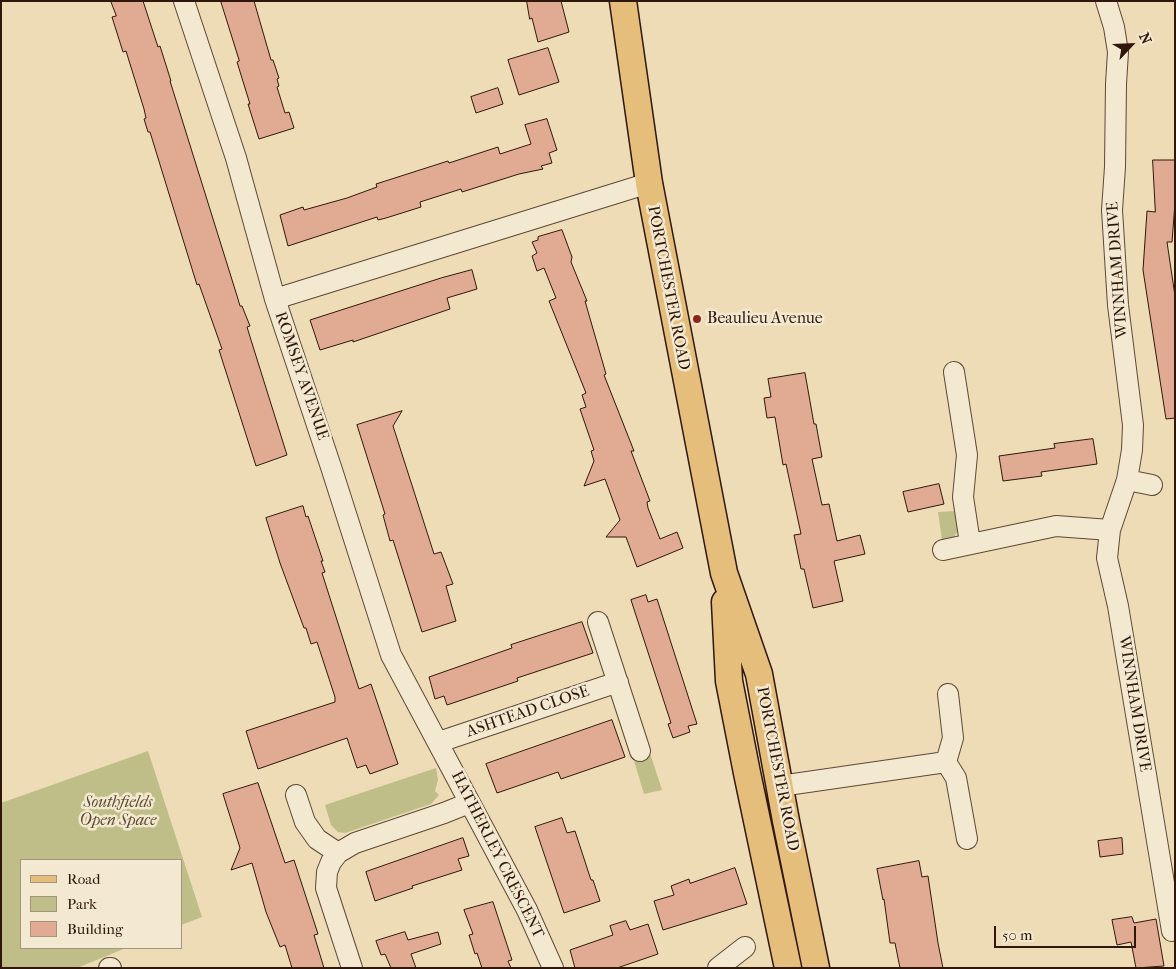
<!DOCTYPE html>
<html>
<head>
<meta charset="utf-8">
<style>
	body { margin:0 }
	#map { position:relative; width:1176px; height:969px; overflow:hidden; background:#eddcb6; font-family:"IM FELL French Canon",serif }
	canvas { display:block }
	.frame { position:absolute; inset:0; border:2px solid #2f170b; pointer-events:none }
	.legend { position:absolute; left:20px; top:859px; width:162px; height:90px; box-sizing:border-box; background:#f3e8d0; border:1px solid #a59481; margin:0; padding:6px 9px; list-style:none; font-size:15px; color:#2f170b }
	.legend li { display:flex; align-items:center; gap:10px; height:25px }
	.legend b { width:25px; border:1px solid #a59481 }
	.north { position:absolute; left:1106px; top:20px; width:50px; height:50px; -webkit-text-stroke:4px #f3e8d0; paint-order:stroke; rotate:65deg; font-size:14px; font-weight:700; line-height:20px; text-align:center; color:#2f170b }
	.north::after { content:''; display:block; margin:auto; width:18px; height:22px; background:#2f170b; clip-path:polygon(50% 0,100% 100%,50% 72%,0 100%) }
	.scale { position:absolute; left:994px; top:926px; width:142px; height:22px; box-sizing:border-box; border:2px solid #2f170b; border-top:0; padding-left:6px; font-size:15px; line-height:18px; white-space:nowrap; color:#2f170b; -webkit-text-stroke:4px #f3e8d0; paint-order:stroke }
</style>
</head>
<body>
<div id="map">
<canvas width="1176" height="969"></canvas>
<div class="frame"></div>
<ul class="legend">
<li><b style="height:6px;background:#e6be7b"></b>Road</li>
<li><b style="height:14px;background:#bfbe89"></b>Park</li>
<li><b style="height:14px;background:#e1ab93"></b>Building</li>
</ul>
<div class="north">N</div>
<div class="scale">50 m</div>
</div>
<script>
const ctx = document.querySelector('canvas').getContext('2d');
ctx.lineJoin = 'round';
function paint(path, color) {
  ctx.fillStyle = color;
  ctx.fill(path, 'evenodd');
}
function trace(path, color, width, dash) {
  ctx.strokeStyle = color;
  ctx.lineWidth = width;
  ctx.lineCap = dash ? 'butt' : 'round';
  ctx.setLineDash(dash || []);
  ctx.stroke(path);
}
function write(font, color, halo, rows, align = 'center') {
  ctx.font = font + ' "IM FELL French Canon",serif';
  ctx.lineWidth = 5;
  ctx.setLineDash([]);
  ctx.textBaseline = 'middle';
  ctx.strokeStyle = halo;
  ctx.fillStyle = color;
  for (const [text, x, y, turn = 0] of rows) {
    ctx.save();
    ctx.translate(x, y);
    ctx.rotate((+turn || 0) * Math.PI / 180);
    ctx.textAlign = isNaN(turn) ? turn : align;
    if (halo) ctx.strokeText(text, 0, 0);
    ctx.fillText(text, 0, 0);
    ctx.restore();
  }
}
paint(new Path2D(`
	M954,511L959,529L954,537L942,540L938,512Z
	M649,750L662,790L644,794L632,754Z
	M148,751L202,917L181,925V860H21V948H126L77,968H1V803Z
	M436,768L438,780L435,791L439,795L431,804L345,833L338,832L331,825L325,805Z`), '#bfbe89');
const building = new Path2D(`
	M111,1H143L158,47L160,46L171,81H170L238,299L240,306H242L250,326L247,327L251,340L287,455L256,466L219,350L222,349L199,284L197,285L150,132H148L144,119L146,118L144,109L126,51L123,52L112,17L116,16Z
	M221,1H254L271,60H273L279,78L277,79L279,86L277,87L285,113L289,112L294,128L259,139L248,104H250L237,62L239,61Z
	M527,1H561L569,32L538,42L532,18L530,19Z
	M548,48L559,82L519,95L508,60Z
	M498,88L503,104L476,113L471,97Z
	M547,119L557,150L549,153L552,163L541,166L543,169L519,174L462,192L461,189L420,202L421,207L386,218L378,220L377,217L288,246L280,215L303,207L304,210L347,198L377,187L376,184L448,161L449,163L498,147L500,154L531,144L525,125Z
	M1153,160H1175V203L1172,242H1167L1175,296V418L1166,419L1143,270L1147,211L1155,212Z
	M562,230L572,257L571,262L587,301H585L606,374L604,375L634,451H631L650,501L647,502L648,508L660,539L677,532L683,548L637,567L626,537H606L620,520L605,479L584,486L594,461L591,451L594,450L580,409L586,407L582,395L586,393L549,301L556,298L544,268L537,271L532,256L537,253L532,242L538,240V237Z
	M472,270L477,289L447,298L450,309L353,342V340L320,350L310,320L441,278Z
	M805,373L814,424H816L822,457L812,459L822,505L829,504L837,541L860,535L865,554L834,561L843,601L813,608L804,569H801L794,535L801,534L786,464L783,465L775,417L767,418L764,398L771,397L768,379Z
	M402,411L393,426L434,554L441,552L453,584L446,586L456,621L422,632L393,540L390,541L383,515L385,514L357,425Z
	M1093,439L1097,464L1041,472L1042,476L1003,481L999,456L1055,448L1054,444Z
	M939,484L944,504L908,512L903,492Z
	M303,506L306,517L308,516L323,561H321L325,572L322,573L359,689L371,684L398,764L370,774L366,765L357,768L347,738L258,769L246,731L335,702V697L317,642L311,644L306,628H304L280,563L266,518Z
	M646,595L648,602L657,599L697,724L688,726L690,732L673,738L668,724L671,723L631,600Z
	M582,622L593,653L517,678L518,681L447,705L444,696L435,699L429,677L512,648L511,645Z
	M612,720L625,757L561,779L558,772L497,793L486,764Z
	M258,783L285,863L294,860L318,934L314,935L324,968H292L285,945L280,947L266,912L252,863L231,870L240,848L223,794Z
	M562,818L567,833L575,831L591,880H593L600,901L564,913L535,827Z
	M463,838L469,856L458,859L462,870L412,886L413,888L375,901L366,872Z
	M1122,838L1123,854L1100,857L1098,841Z
	M919,861L922,877L928,876L938,943L943,968H900L895,943H890L884,899L883,900L877,869Z
	M735,868L747,904L663,930L654,901L674,895L671,886L689,879L690,883Z
	M493,902L512,960L508,961L511,968H482L477,953L475,954L469,935L473,934L464,910Z
	M1132,917L1134,923L1156,919L1164,966L1136,968L1131,942L1117,945L1112,920Z
	M626,921L630,930L648,924L658,954L617,968H575L570,950L613,935L610,926Z
	M405,932L408,940L438,932L441,944L411,954L416,968H391L385,954L381,955L376,941Z`);
paint(building, '#e1ab93');
trace(building, '#2f170b', 1);
const minor = new Path2D(`
	M184,1L236,158L275,299L332,470L391,655L527,910L553,968
	M1106,1L1114,27L1118,52L1116,84L1115,167L1112,210L1118,305L1133,425L1132,450L1127,480L1110,530L1107,558L1118,606L1172,931
	M275,299L649,183
	M954,372L967,455L963,497L970,543
	M1127,480L1152,485
	M943,550L1056,526L1110,530
	M598,622L640,751
	M439,742L618,682
	M946,762L956,778L967,839
	M780,786L946,762L953,738L948,694
	M296,795L305,822L317,839L338,853
	M109,968H111
	M352,968L326,888L327,872L331,862L338,853L355,843L444,813L469,803
	M718,968L745,947`);
const major = new Path2D(`
	M623,1L649,183L724,573L759,674L786,821L816,968
	M725,602L729,681L747,773L788,968`);
trace(minor, '#5e4836', 22);
trace(major, '#2f170b', 29);
trace(minor, '#f3e8d0', 20);
trace(major, '#e6be7b', 26);
for (const [x, y, r, color] of [
	[697,319,5,"#8f2418"]
]) {
  const dot = new Path2D();
  dot.arc(x, y, r, 0, 2 * Math.PI);
  ctx.fillStyle = color;
  ctx.fill(dot);
  trace(dot, '#f3e8d0', 2);
}
write('16px', '#2f170b', '#f3e8d0', [
	["WINNHAM DRIVE",1118,270,-94],
	["PORTCHESTER ROAD",668,288,79],
	["ROMSEY AVENUE",301,376,71],
	["WINNHAM DRIVE",1134,704,81],
	["ASHTEAD CLOSE",528,712,-19],
	["PORTCHESTER ROAD",777,769,79],
	["HATHERLEY CRESCENT",497,855,63]
]);
write('16px', '#2f170b', '#f3e8d0', [
	["Beaulieu Avenue",707,319]
], 'left');
write('italic 16px', '#5a4931', '#f3e8d0', [
	["Southfields",118,803],
	["Open Space",118,821]
]);
</script>
</body>
</html>
